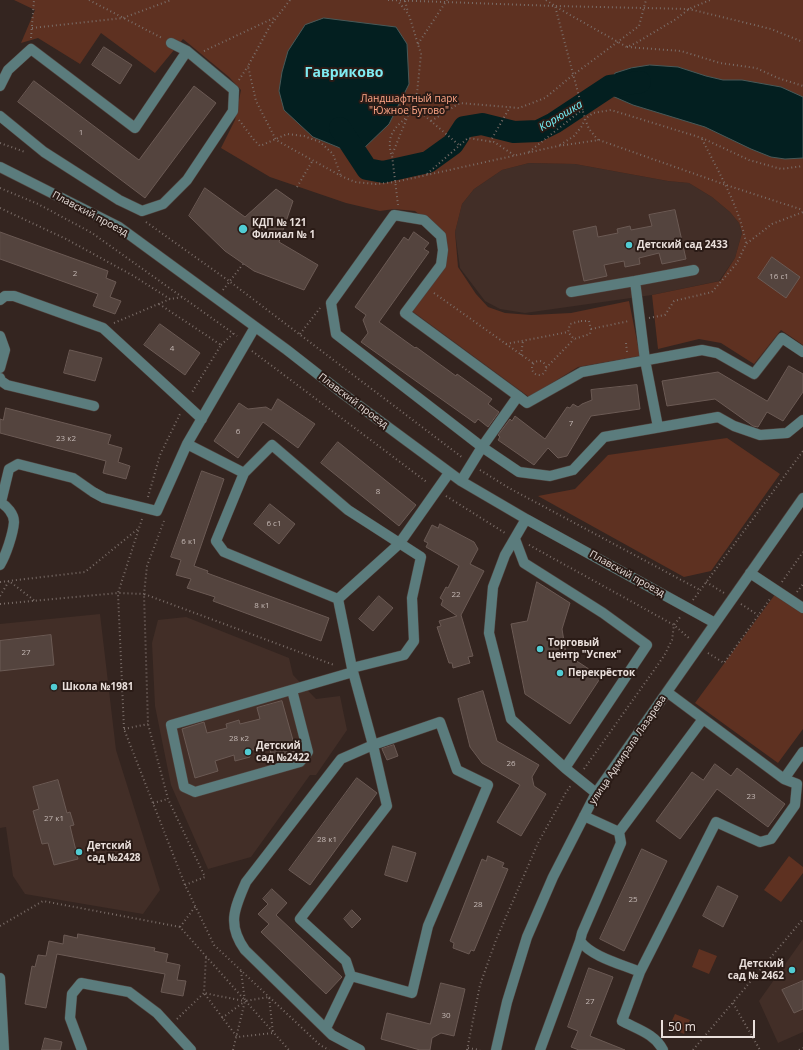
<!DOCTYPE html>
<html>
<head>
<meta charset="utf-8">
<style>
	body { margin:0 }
	#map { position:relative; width:803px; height:1050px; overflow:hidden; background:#342520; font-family:"Open Sans",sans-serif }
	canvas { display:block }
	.scale { position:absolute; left:661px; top:1020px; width:94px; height:18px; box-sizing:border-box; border:2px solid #e9dfdb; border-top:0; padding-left:5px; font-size:12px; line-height:14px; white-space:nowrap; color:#e9dfdb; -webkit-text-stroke:3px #2a1b16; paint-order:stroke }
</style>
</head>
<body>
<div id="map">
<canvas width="803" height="1050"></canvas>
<div class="scale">50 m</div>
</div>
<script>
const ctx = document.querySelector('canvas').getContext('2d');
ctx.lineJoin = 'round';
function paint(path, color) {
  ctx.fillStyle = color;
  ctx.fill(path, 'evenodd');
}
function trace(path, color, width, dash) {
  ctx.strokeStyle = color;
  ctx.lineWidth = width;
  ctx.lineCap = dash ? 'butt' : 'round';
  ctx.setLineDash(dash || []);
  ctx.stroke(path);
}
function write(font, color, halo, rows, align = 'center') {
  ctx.font = font + ' "Open Sans",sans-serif';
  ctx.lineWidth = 4;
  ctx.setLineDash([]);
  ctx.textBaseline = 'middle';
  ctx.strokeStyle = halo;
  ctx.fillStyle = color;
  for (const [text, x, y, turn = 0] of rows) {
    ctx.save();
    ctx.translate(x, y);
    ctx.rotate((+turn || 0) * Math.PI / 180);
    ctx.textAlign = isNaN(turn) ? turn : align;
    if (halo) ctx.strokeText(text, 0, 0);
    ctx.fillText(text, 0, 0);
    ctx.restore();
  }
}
paint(new Path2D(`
	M529,163L575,164L668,181L689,183L712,197L730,212L739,223L742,233L735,258L719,281L652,295L525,313L500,309L485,301L460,268L455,232L462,204L474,189L502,170Z
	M100,614L116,750L160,890L143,914L25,894L13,876L6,827L0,828V624Z
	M186,617L289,658L293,675L316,699L340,696L347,730L316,775H310L251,857L208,869L171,785L155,706L152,643L158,620Z
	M803,939V1032L778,1043L759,1001Z`), '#422e27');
paint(new Path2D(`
	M14,0H803V345L781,330L754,364L721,343L699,339L658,349L652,295L720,281L735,258L742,233L739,223L730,212L712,197L689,183L668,181L575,164L529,163L502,170L474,189L462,204L455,232L458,267L476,294L488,307L505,313L531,315L571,313L629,301L640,356L578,367L529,397L412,311L444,268L442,232L415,211L394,209L380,211L346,203L270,177L221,148L235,120L241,90L229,77L183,39L155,73L101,33L80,64L38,38L21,43L35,10Z
	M727,438L780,474L711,571L684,577L538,496L575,489L608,455Z
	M779,589L803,606V729L778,763L695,703Z
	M789,856L803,867V873L781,902L764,890Z
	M699,949L717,956L709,974L692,967Z
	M675,1014L690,1020L684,1034L669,1027Z`), '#5e3121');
const water = new Path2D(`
	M324,18L396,27L407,44L409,84L389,124L361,151L350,154L345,150L313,137L284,110L279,91L282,72L288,51L305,25Z
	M650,65L678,67L706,76L723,80H742L781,87L803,97V158L785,159L771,157L751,149L705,127L633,105L610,95V86L615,73L631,68Z`);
paint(water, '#031f20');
trace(water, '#485958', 1);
trace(new Path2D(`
	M340,128L367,169L383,172L428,162L453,144L464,127L482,124L514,132L538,131L554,123L610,86L640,82`), '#031f20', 22);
const building = new Path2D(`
	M104,47L132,65L120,84L92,65Z
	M34,81L139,160L194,86L216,103L145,198L18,102Z
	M205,188L245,217L276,189L293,201L279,242L318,265L304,290L254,271L225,251L189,216Z
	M675,210L686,259L662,264L659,253L639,258L640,264L625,267L624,261L604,265L607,276L584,281L573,231L596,226L598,237L618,233L617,229L630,226L631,230L652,226L649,215Z
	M0,232L108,271L106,278L116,282L110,297L121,301L115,314L93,306L98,294L0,259Z
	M414,232L429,243L424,249L429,252L379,322L415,348L416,347L456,376L457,374L492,399L488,404L499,412L488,427L478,419L475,423L361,342L368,333L363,320L366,315L355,307L404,237L408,240Z
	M772,257L800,277L786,298L758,278Z
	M160,324L200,353L185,375L144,345Z
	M70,350L102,358L95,381L64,373Z
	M789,366L803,374V392L783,421L767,412L758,427L753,426L715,399L667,406L662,381L718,372L767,401Z
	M637,385L640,409L591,416L567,456L558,458L548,448L534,465L498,440L500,437L498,435L510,419L512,421L515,416L545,439L567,407L570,408L573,404L578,407L582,404L592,400L591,390Z
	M278,399L315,424L298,448L263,422L238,458L214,441L239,403L248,409L266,407L271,410Z
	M6,408L111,435L108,444L122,448L118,462L130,466L126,479L103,473L106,461L0,433V419L3,420Z
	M338,442L416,505L399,526L321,463Z
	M202,471L224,479L194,566L208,571L207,573L329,618L321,641L213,601L215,597L187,588L191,579L176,575L181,560L171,557Z
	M270,504L295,524L279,544L254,524Z
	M440,524L474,542L478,549L470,564L484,571L461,615L473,656L468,657L470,663L453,668L452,663H449L437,627L441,626L439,621L457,616L441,605L443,600L440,598L446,587L448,588L459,566L426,547L428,543L424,541L432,525L438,528Z
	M537,582L570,603L562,629L566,654L601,677L570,724L525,694L511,624L527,621Z
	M379,596L393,608L373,631L359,619Z
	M51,635L54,665L0,671V641Z
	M483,691L497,741L539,765L532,777L534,786L546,794L521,836L497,822L520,785L482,763L470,747L458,699Z
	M282,701L296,751L272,757L269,746L248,751L250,757L235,761L234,755L215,761L218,771L195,778L182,729L204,722L207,733L227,728L226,724L239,720L240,724L260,719L257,708Z
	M394,745L398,756L387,760L382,749Z
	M715,764L731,776L737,768L785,804L768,827L717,789L680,839L656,821L692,772L703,780Z
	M357,778L377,793L310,885L289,870Z
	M58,780L67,813L70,812L74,825L70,826L78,859L54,865L48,843L42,844L33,811L39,809L33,787Z
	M393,846L416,853L407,882L385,875Z
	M642,849L667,861L624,951L600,939Z
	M488,856L504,863L502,867L508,869L474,951L471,950L469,954L453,948L454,943L450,941L482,859L486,861Z
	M718,886L738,896L723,927L703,916Z
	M272,889L287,903L276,915L342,977L326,994L261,932L269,924L258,914L268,904L263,899Z
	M352,910L361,919L352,928L344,919Z
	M78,934L155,948L154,951L168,954L166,962L180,965L177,980L186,981L183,996L161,992L165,974L57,954L46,1008L25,1004L32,966L35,967L38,955L46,956L49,941L63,944L64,935L77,938Z
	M589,968L613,977L590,1036L625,1050H579L571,1047L578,1031L568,1027Z
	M803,981V1009L794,1013L782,990Z
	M441,983L465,989L454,1036L441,1033L432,1038L430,1050H420L381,1039L387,1013L430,1024Z
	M45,1038L62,1042L60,1050H42Z`);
paint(building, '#54443e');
trace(building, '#6b5a54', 1);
const minor = new Path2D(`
	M171,43L187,51
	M0,86L8,70L31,49L135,128L187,51L234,90L233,111L187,180L163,204L142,211L119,200L44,152L0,116
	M0,167L119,227L287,350L342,393L461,481L526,519L715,623
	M635,281L694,270
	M571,292L635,281L645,360L658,427
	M0,300L5,296H14L103,328L202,419
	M0,336L5,350L0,368
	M0,378L1,381L7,385L94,406
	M518,396L482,447L336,334L331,303L394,215L424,220L441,236L443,250L441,265L405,313L518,396L527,403L582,372L702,350L717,353L754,374L782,338L803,352
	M187,444L244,473L216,541L224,552L338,599
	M244,473L272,445L348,510L421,557L412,598L414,641L404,655L352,668
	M461,481L482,447L519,472L550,476L573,470L604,437L718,417L734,426L760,435L787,433L803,420
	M0,502C7,506 14,514 14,522C13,534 6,555 0,565
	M1,502L9,469L18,464L73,478L93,492L104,498L157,511L187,444L255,327
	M526,519L505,555L493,587L489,633L511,719L565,768
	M515,539L524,563L603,613L647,645L565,768L596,793
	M750,573L803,608
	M338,599L399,544L449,473
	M292,690L308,752L300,762L195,792L184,787L171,725L353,672
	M784,779L803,752
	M584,816L619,832L621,843L582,933L580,941C592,957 621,964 640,972
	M619,832L703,719
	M351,976L412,993L428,926L488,785L457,770L440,722L373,745L341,759L246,882C234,909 227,925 245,950L332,1035L360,1050
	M0,978L4,1050
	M326,1028L351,976L346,961L300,919L387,806L373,745L352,668L338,599
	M82,1050L70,1018L72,994L81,983L129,992L157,1013L191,1050
	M496,1050L507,1002L527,937L553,877L596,793L803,498
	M540,1050L580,941
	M663,1050C655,1034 637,1029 622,1021L640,972L716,822L760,842L771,839L795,805L797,784L784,779L667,692`);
trace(minor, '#51433e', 11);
trace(new Path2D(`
	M89,0L162,38
	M290,0L270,26L248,66L256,101L276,140L341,176L355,182L376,184L395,182L558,146L599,140L726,185L803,210
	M388,0L555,6L689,9L771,29L803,42
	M546,0L555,6L585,119L589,129L598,140
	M405,1L408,12
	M556,7L627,47L636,43L676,19L689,9L710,0
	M32,28L123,18L171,0
	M31,38L34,0
	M418,44L447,0
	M627,47L681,51L720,63L756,68L778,78L803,86
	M204,51L276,17
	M239,80L248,66
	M412,105L459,145
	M239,120L254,140L260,146L287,134L304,136L320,142L333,154L341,176
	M431,121L460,103L519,108L545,98L573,75L639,26L646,0
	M702,139C719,173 739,206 746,243
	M490,142L510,107
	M0,143L25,152
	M560,145L574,136L582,126L585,119L593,113L611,110L702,138L749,160L781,169L803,166
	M529,152L583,109
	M391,154C387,136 393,129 407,117
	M427,174L468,138L494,142L514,155
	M297,187L313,160
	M0,188L38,204L92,233L237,336
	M398,205L392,155L417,93L421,54L409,15L398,1
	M0,208L66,239L132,275L170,299L183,297
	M146,222L229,281L463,458
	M223,290L243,264
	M434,293L533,363
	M159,304L221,345L191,394
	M649,318L665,315L674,301L712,292L737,263L746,244L772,224L803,212
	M581,321H589L591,329L590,334L574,339L568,332L570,324Z
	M114,323L170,299
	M591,329L629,321
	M300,334L320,308
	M626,343L627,352
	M506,344L568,332
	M221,345L234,333
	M252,351L428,483
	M521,355L523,341
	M532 368a7 7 0 1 1 14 0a7 7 0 1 1-14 0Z
	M546,368L574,339
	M480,470L509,488L700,590
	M446,496L505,533
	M148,497L160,455L180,414
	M142,519L118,593L124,729L185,885L214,945L320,1045L329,1050
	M529,545L674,625L690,639
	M0,582L85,572L139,528
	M706,582L724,593
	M782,582L803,552
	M797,592L803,584
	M0,596L9,581L35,601
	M693,600L803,451
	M0,604L118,593L144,594L147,566L164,521
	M741,604L758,615
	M708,653L724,663L770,599
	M124,729L148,724
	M584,769L664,656L672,640L674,625L681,616
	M153,803L168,799
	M185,885L205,877L168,799L148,724L144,594L334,665
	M0,926L43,901L180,927L289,1050
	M180,927L195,907
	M241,971L245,1001
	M733,1003L760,1050
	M222,1018L244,1002
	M177,1019L204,993L206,957
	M468,1048L480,1050
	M233,1050L245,1001L269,997L273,1033L237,1037L204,993L244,1001
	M467,1050L480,985L496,940L538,843L565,794L571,785
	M693,1050L803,919
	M799,1050L803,1048`), '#7a6d68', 2, [1, 3]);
trace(minor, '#5b7c7d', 10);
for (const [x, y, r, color] of [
	[243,229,5,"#51ccd3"],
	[629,245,4,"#51ccd3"],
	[540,649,4,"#51ccd3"],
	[560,673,4,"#51ccd3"],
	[54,687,4,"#51ccd3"],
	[248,752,4,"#51ccd3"],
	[79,852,4,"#51ccd3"],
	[792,970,4,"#51ccd3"]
]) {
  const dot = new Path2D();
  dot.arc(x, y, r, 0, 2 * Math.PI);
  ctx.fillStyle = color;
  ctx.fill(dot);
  trace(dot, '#2a1b16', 1.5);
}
write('8px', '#c4b8b4', null, [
	["1",81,133],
	["2",75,274],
	["16 с1",779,277],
	["4",172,349],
	["7",571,424],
	["6",238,432],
	["23 к2",66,439],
	["8",378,492],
	["6 с1",274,524],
	["6 к1",189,542],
	["22",456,595],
	["8 к1",262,606],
	["27",26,653],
	["28 к2",239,739],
	["26",511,764],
	["23",751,797],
	["27 к1",54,819],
	["28 к1",327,840],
	["25",633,900],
	["28",478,905],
	["27",590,1002],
	["30",446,1016]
]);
write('10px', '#fea687', '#2a1b16', [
	["Ландшафтный парк",409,99],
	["\"Южное Бутово\"",409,111]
]);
write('10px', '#e9dfdb', '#2a1b16', [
	["Плавский проезд",90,214,28],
	["Плавский проезд",353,401,37],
	["Плавский проезд",627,574,29],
	["улица Адмирала Лазарева",628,750,-56]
]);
write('bold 10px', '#e9dfdb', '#2a1b16', [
	["КДП № 121",252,223],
	["Филиал № 1",252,235],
	["Детский сад 2433",637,245],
	["Торговый",548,643],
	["центр \"Успех\"",548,655],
	["Перекрёсток",568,673],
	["Школа №1981",62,687],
	["Детский",256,746],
	["сад №2422",256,758],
	["Детский",87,846],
	["сад №2428",87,858],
	["Детский",784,964,"right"],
	["сад № 2462",784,976,"right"]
], 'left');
write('italic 11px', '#76f5fc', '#2a1b16', [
	["Корюшка",561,116,-31]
]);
write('bold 14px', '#7febf1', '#2a1b16', [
	["Гавриково",344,73]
]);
</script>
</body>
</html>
